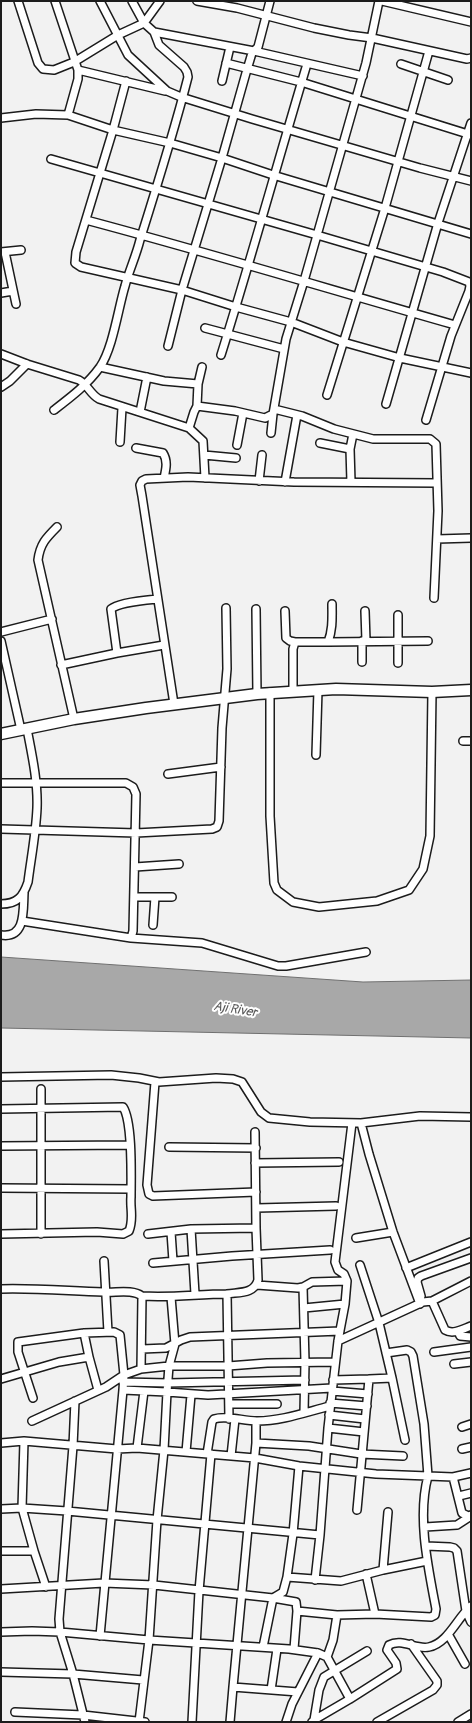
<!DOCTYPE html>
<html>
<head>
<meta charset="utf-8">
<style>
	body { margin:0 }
	#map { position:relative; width:472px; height:1723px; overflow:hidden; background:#f2f2f2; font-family:Pangolin,sans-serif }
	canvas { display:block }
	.frame { position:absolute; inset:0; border:2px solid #1c1c1c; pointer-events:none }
</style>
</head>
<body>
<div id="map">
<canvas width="472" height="1723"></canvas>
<div class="frame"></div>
</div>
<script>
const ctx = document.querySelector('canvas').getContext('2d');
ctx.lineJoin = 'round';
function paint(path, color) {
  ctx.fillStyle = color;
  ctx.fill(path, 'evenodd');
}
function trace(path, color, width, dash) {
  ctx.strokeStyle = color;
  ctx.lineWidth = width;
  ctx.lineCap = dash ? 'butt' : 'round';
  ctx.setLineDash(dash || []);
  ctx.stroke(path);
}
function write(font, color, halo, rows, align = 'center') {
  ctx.font = font + ' Pangolin,sans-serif';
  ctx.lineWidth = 4;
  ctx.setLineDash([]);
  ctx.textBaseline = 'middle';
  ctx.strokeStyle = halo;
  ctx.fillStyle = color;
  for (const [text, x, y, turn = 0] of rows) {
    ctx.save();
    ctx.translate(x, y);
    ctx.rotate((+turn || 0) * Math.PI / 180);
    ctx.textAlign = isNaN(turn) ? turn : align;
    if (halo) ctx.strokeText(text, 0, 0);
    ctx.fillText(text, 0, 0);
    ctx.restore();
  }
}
const water = new Path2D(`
	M1,957L363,982L471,980V1038L1,1028Z`);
paint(water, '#a8a8a8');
trace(water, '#707070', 1);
const street = new Path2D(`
	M18,1L38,63L43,69L54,70L74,62L118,35L144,23L160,1
	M55,1L78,70V79L68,115
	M100,1L128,55L167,91L181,97L252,119L420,168L471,181
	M197,1L237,8L314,28L349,35L372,38L467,59L471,58
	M382,1L471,22
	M154,32L254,51L363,76
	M226,63L301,82L471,135
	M401,64L448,80
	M78,70L165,91
	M126,81L113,130L76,252L75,263L81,267L182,290L236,307L291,322L343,342L400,358L471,373
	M222,81L230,47
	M1,118L36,114L68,115L113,130L170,143L222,158L273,175L471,234
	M51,159L317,235L443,272L469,282L470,286L469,291L451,336L426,420
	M86,220C210,253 332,290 455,325
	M1,252L21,250
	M5,252L16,304
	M1,293L13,291
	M205,328L284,349
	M168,346L182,290L222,158L246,73L252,53L258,47L270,1
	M1,354L27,364L79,380C88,385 90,394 99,399L189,428L203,441L205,478
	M221,355C251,259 278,161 307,64
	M100,367L164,381L198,384L197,406
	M198,384L202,367
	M1,387L10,381L27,364
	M327,395L385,208L429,51
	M386,404L438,223L471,123
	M274,409L302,416L334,429L373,439H430L436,444L438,511L434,598
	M54,410C71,397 87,385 100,367C113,348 118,309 125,286C129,271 136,256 140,240C157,186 174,132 188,77L187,72L184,67L159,45L154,32L144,23L132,1
	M140,412L147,377
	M189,428L194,412L197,406L235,411L265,418L273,414L286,339L304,281L366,63L379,1
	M271,433L273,414
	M120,442L122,408
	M320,443L350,449
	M237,445L243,413
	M136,448L163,453C168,461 166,469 164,478
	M204,455L236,458
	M259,481L262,455
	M285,482L297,415
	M351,482L350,449L353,434
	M57,527C46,538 40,544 38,560L74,719
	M437,539L471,538
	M256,609L257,694
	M285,611L286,638L290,641L295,642
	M365,611L366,641
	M398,615V663
	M1,632L52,619
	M1,641L21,730
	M328,642L428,641
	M117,653L111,609C119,602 146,600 157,599
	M362,662V641
	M61,665L117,653L164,645
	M293,690V649L295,642H328C333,629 332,617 332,604
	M270,692V816L274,883L277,890L293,902L319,907L377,901L409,890L423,869L430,836L432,692
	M174,704L142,496L140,485L142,481L146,479L188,477L294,482L437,483
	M463,741H471
	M316,755L318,690
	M168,774L221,767
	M1,783H126L133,787L136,794L133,931L131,938L22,921
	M1,829L136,833L212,829L217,827L219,821L222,728L227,669L226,608
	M135,867L179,864
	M134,897H172
	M1,904C17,904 23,897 28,882C31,858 36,833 37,808C38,782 32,755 27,729
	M153,925L155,897
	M1,935C26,939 23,910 24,893
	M131,938L202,943L278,966H286L366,952
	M1,1077L111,1075L139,1078L159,1082L216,1078L233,1079L242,1082L261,1112L269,1118L310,1122L361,1123L369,1154L393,1232L420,1304
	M155,1082L147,1185L149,1194L153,1196L256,1192
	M41,1089V1234
	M1,1109L123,1107C133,1122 131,1178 131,1197C130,1209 134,1219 129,1231L123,1234L97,1232L1,1234
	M361,1123L420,1116L471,1117
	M1,1146L130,1145
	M169,1147L256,1148
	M255,1163L339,1162
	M1,1188L131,1189
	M257,1208L336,1206
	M191,1229L256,1228L255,1132
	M171,1232L173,1261
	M148,1234L191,1229L195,1294
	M356,1238L393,1232
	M104,1261L108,1332
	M153,1263L232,1256L330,1250
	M360,1265L379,1323L392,1378
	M406,1268L471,1242
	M257,1285L298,1288L303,1287L312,1282L347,1281
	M303,1287L305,1362L304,1413
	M1,1289C35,1288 69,1291 103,1292C116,1293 132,1289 142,1296
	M227,1294C240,1292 254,1294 258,1280L256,1228
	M421,1296L417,1282L418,1278L421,1276L471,1258
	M432,1301L445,1330C453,1335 463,1329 471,1326
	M304,1308L345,1304
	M458,1331L460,1336L471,1337
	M338,1341L423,1302L432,1301L471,1281
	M142,1349L166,1348L181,1340L190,1337L340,1331
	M434,1352L471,1347
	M89,1357L98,1390
	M454,1364L471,1362
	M141,1369L142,1296C171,1298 199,1294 227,1294L229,1419
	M1,1379L59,1362L89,1357L84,1333
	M369,1379L392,1378L405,1440
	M333,1380L369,1379L357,1510
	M123,1382L168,1383L305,1380
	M332,1391L368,1394
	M33,1398L18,1352V1342L84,1333L114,1332L120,1335L124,1375L123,1390
	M75,1401L73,1446L59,1619L60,1632L73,1674L85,1722
	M330,1403L367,1406
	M229,1404H277
	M329,1415L365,1419
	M32,1421L106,1387L124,1375L141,1369L169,1366H228L267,1363L335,1362
	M462,1427L471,1424
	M328,1428L364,1432
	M24,1441L22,1508L34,1551
	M1,1443L24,1441L117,1449L137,1448L255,1458L299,1466L376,1474L428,1476L424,1424L413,1356L411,1352L407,1350L386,1353
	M256,1443V1421
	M137,1448L144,1391
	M462,1449L471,1447
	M186,1452L191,1395
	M207,1454L212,1422L214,1419C227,1415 243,1421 257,1421C282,1421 306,1412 330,1406
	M231,1456L235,1419
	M453,1477L462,1513L468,1516L471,1515
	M459,1496L471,1493
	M1,1509L22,1508L67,1511L320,1535
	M425,1527L457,1525L471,1516
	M426,1546L450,1547L454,1548L457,1551L466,1611L471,1622
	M1,1551H34L46,1587
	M383,1570L388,1512
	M366,1574L375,1614
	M287,1577L341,1581L383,1570L427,1561
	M315,1580L320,1535L328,1428L338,1341L345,1304L347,1281L344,1274L338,1270L335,1262L352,1123
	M1,1589L104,1583L154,1585L273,1598L283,1592L287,1577L293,1534L299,1466
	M297,1611L337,1615
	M1,1632L32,1631L60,1632L149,1640L289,1649L318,1653L327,1657L350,1699L397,1669L396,1663L387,1650L389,1645C402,1638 416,1650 429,1647C448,1643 457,1618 471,1606
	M448,1634L465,1664
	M100,1636L123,1390L167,1392L169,1366L175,1344L171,1297
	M263,1647L273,1598L296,1602L297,1611L294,1649
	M327,1657L333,1640L337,1615L375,1614L431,1617L435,1615L436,1609C428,1567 417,1517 428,1476L453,1477L471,1473
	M1,1672L73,1674L143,1680
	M271,1690L277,1649
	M298,1692L233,1687L256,1443L309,1446L361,1454L403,1456
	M15,1712L83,1715L145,1722
	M314,1720L350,1699
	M139,1722L149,1640L157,1520L164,1450L167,1392L208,1395L332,1388
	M192,1722L199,1591L211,1454
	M230,1722L233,1687
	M286,1722L292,1704L318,1653
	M312,1722L314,1720L319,1690L324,1677L367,1651
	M377,1722L433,1690L437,1685V1681L411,1644
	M458,1722L471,1714`);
const secondary = new Path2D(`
	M1,734L74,719L146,708L257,694L336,689L432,692L471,690`);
trace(street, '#1c1c1c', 10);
trace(secondary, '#1c1c1c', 13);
trace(street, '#fff', 7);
trace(secondary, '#fff', 10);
write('italic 13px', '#5b5b5b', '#fff', [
	["Aji River",235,1010,9]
]);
</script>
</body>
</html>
